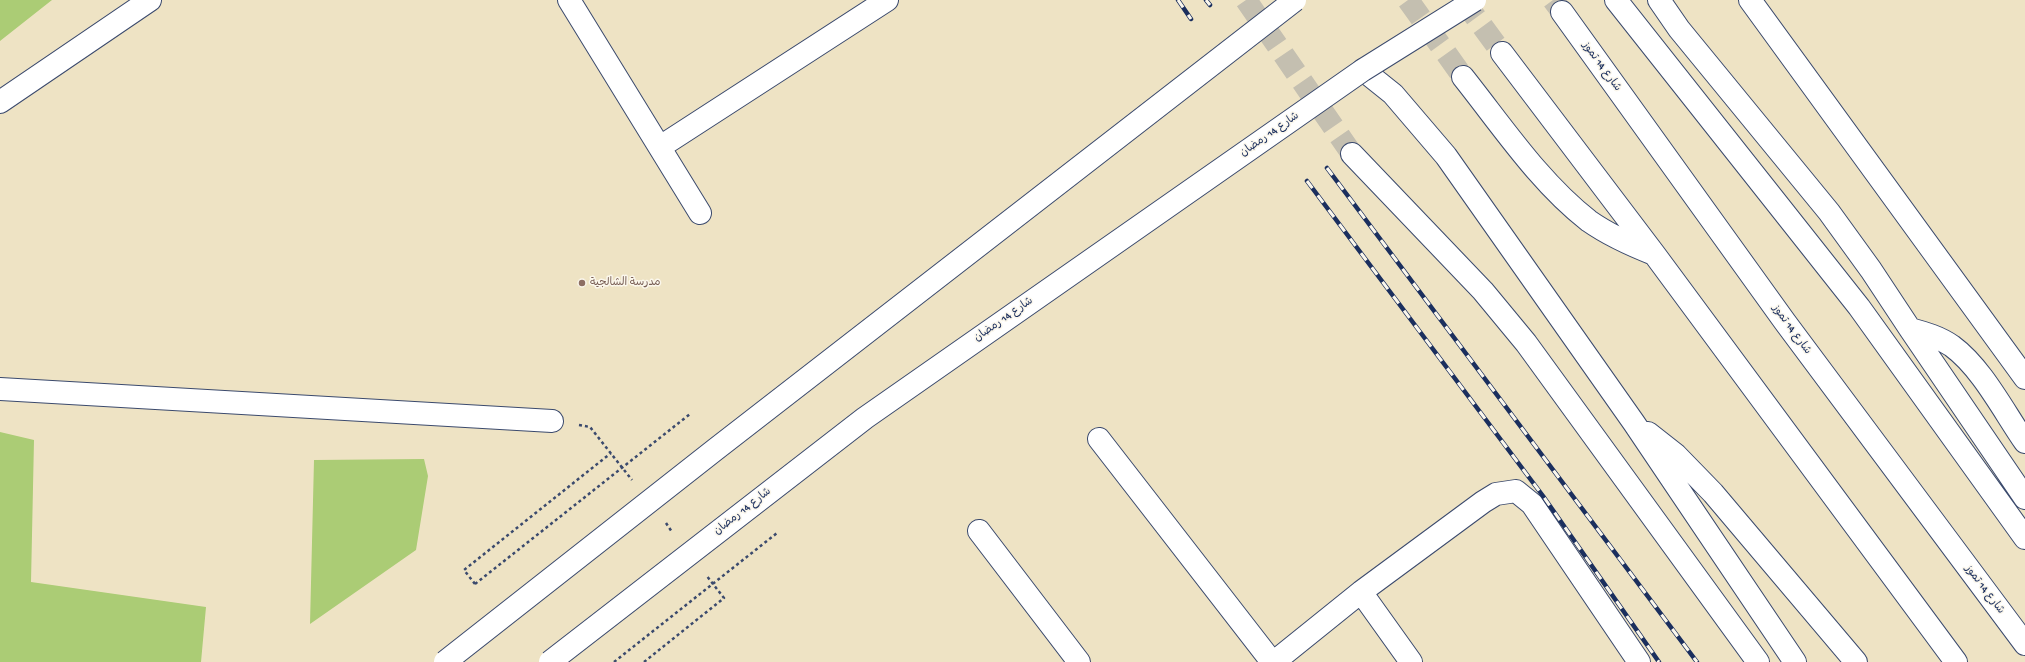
<!DOCTYPE html>
<html>
<head>
<meta charset="utf-8">
<style>
	body { margin:0 }
	canvas { display:block; background:#eee3c4 }
</style>
</head>
<body>
<canvas width="2025" height="662"></canvas>
<script>
const ctx = document.querySelector('canvas').getContext('2d');
ctx.lineJoin = 'round';
function paint(path, color) {
  ctx.fillStyle = color;
  ctx.fill(path, 'evenodd');
}
function trace(path, color, width, dash) {
  ctx.strokeStyle = color;
  ctx.lineWidth = width;
  ctx.lineCap = dash ? 'butt' : 'round';
  ctx.setLineDash(dash || []);
  ctx.stroke(path);
}
function write(font, color, halo, rows, align = 'center') {
  ctx.font = font + ' "Gochi Hand","Playpen Sans Arabic",sans-serif';
  ctx.lineWidth = 3;
  ctx.setLineDash([]);
  ctx.textBaseline = 'middle';
  ctx.strokeStyle = halo;
  ctx.fillStyle = color;
  for (const [text, x, y, turn = 0] of rows) {
    ctx.save();
    ctx.translate(x, y);
    ctx.rotate((+turn || 0) * Math.PI / 180);
    ctx.textAlign = isNaN(turn) ? turn : align;
    if (halo) ctx.strokeText(text, 0, 0);
    ctx.fillText(text, 0, 0);
    ctx.restore();
  }
}
paint(new Path2D(`
	M0,0H52L0,41Z
	M0,432L34,440L31,582L206,607L201,662H0Z
	M424,459L428,476L416,550L310,624L314,460Z`), '#abcc75');
trace(new Path2D(`
	M1246,0L1352,154
	M1408,0L1463,77
	M1463,0L1502,53
	M1553,0L1562,12`), '#c4bfb0', 22, [22, 11]);
const minor = new Path2D(`
	M569,0L700,213
	M0,102L150,0
	M660,147L887,0
	M0,389L552,421
	M1099,439L1272,662
	M979,531L1079,662
	M1361,592L1411,662
	M1274,662L1361,592L1483,502L1496,494L1516,491L1532,504L1639,662`);
const major = new Path2D(`
	M1616,0L1859,307L2025,538
	M1659,0L1679,29L1829,212L1871,270L1910,329L2025,498
	M1750,0L2025,378
	M1562,12L1785,322L2025,644
	M1502,53L1655,255L1956,662
	M1363,70L1393,94L1446,156L1634,423L1795,662
	M1463,77C1502,126 1539,182 1589,221C1609,235 1631,245 1654,254
	M1352,154L1483,291L1526,343L1758,662
	M1910,329C1925,333 1939,337 1952,346C1982,368 2004,412 2025,442
	M1648,433L1676,455L1713,493L1856,662`);
trace(minor, '#3b4a6d', 24);
trace(major, '#3b4a6d', 24);
trace(new Path2D(`
	M579,425L590,427L632,480
	M666,523L672,532
	M475,584L464,570L611,453
	M644,662L724,598L706,575`), '#3b4a6d', 2.5, [3, 3]);
trace(minor, '#fff', 22);
trace(major, '#fff', 22);
const rail = new Path2D(`
	M1178,0L1191,19
	M1206,0L1210,5
	M1327,168L1697,662
	M1307,181L1543,496L1659,662`);
trace(rail, '#1b2f5e', 4.5);
trace(rail, '#fbf7ec', 3, [9]);
const majorBridge = new Path2D(`
	M445,662L716,449L1295,0
	M550,662L865,418L1363,70L1475,0`);
trace(majorBridge, '#3b4a6d', 24, []);
trace(new Path2D(`
	M475,584L690,414
	M614,662L777,533`), '#3b4a6d', 2.5, [3, 3]);
trace(majorBridge, '#fff', 22);
for (const [x, y, r, color] of [
	[582,283,4,"#8d6e63"]
]) {
  const dot = new Path2D();
  dot.arc(x, y, r, 0, 2 * Math.PI);
  ctx.fillStyle = color;
  ctx.fill(dot);
  trace(dot, '#fbf7ec', 1.5);
}
write('11px', '#1b2f5e', '#fbf7ec', [
	["شارع 14 تموز",1601,67,54],
	["شارع 14 رمضان",1270,135,-35],
	["شارع 14 رمضان",1004,320,-35],
	["شارع 14 تموز",1791,330,54],
	["شارع 14 رمضان",743,512,-38],
	["شارع 14 تموز",1984,590,53]
]);
write('11px', '#785e54', '#fbf7ec', [
	["مدرسة الشالجية",590,283]
], 'left');
</script>
</body>
</html>
